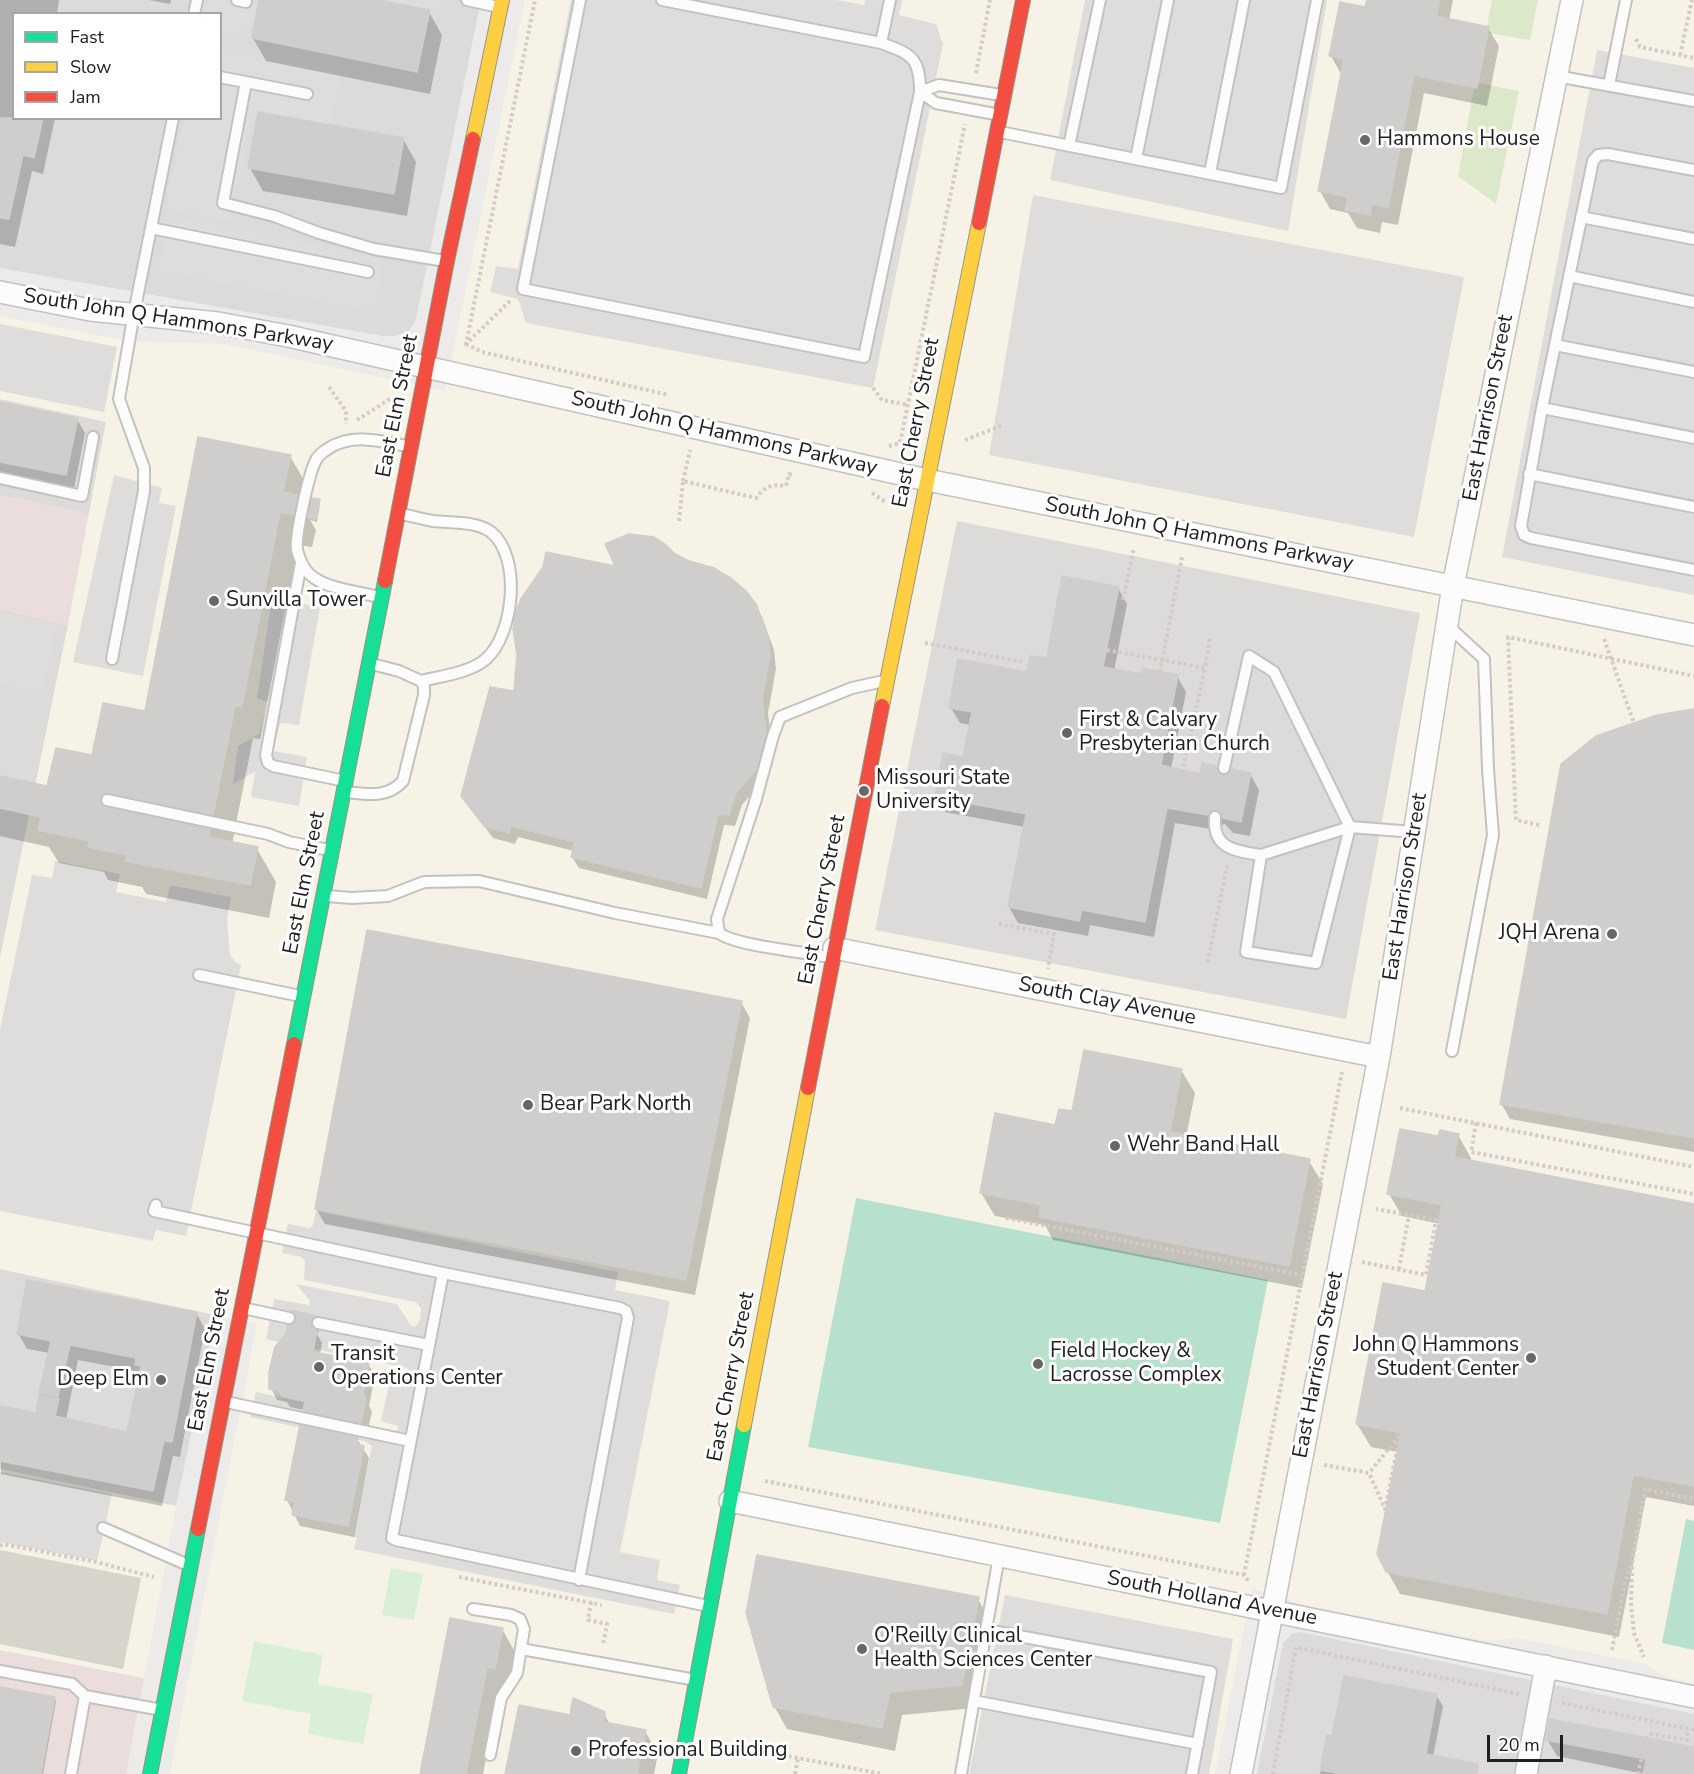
<!DOCTYPE html>
<html>
<head>
<meta charset="utf-8">
<style>
	body { margin:0 }
	#map { position:relative; width:1694px; height:1774px; overflow:hidden; background:#edebe9; font-family:"Nunito Sans",sans-serif }
	canvas { display:block }
	.legend { position:absolute; left:12px; top:12px; width:210px; height:108px; box-sizing:border-box; background:#fff; border:2px solid #a6a6a6; margin:0; padding:8px 10px; list-style:none; font-size:18px; color:#202020 }
	.legend li { display:flex; align-items:center; gap:12px; height:30px }
	.legend b { width:30px; border:2px solid #a6a6a6 }
	.scale { position:absolute; left:1487px; top:1735px; width:76px; height:27px; box-sizing:border-box; border:3px solid #202020; border-top:0; padding-left:8px; font-size:18px; line-height:21px; white-space:nowrap; color:#202020; -webkit-text-stroke:4px #fff; paint-order:stroke }
</style>
</head>
<body>
<div id="map">
<canvas width="1694" height="1774"></canvas>
<ul class="legend">
<li><b style="height:8px;background:#16e098"></b>Fast</li>
<li><b style="height:8px;background:#ffcf43"></b>Slow</li>
<li><b style="height:8px;background:#f24e42"></b>Jam</li>
</ul>
<div class="scale">20 m</div>
</div>
<script>
const ctx = document.querySelector('canvas').getContext('2d');
ctx.lineJoin = 'round';
function paint(path, color) {
  ctx.fillStyle = color;
  ctx.fill(path, 'evenodd');
}
function trace(path, color, width, dash) {
  ctx.strokeStyle = color;
  ctx.lineWidth = width;
  ctx.lineCap = dash ? 'butt' : 'round';
  ctx.setLineDash(dash || []);
  ctx.stroke(path);
}
function write(font, color, halo, rows, align = 'center') {
  ctx.font = font + ' "Nunito Sans",sans-serif';
  ctx.lineWidth = 6;
  ctx.setLineDash([]);
  ctx.textBaseline = 'middle';
  ctx.strokeStyle = halo;
  ctx.fillStyle = color;
  for (const [text, x, y, turn = 0] of rows) {
    ctx.save();
    ctx.translate(x, y);
    ctx.rotate((+turn || 0) * Math.PI / 180);
    ctx.textAlign = isNaN(turn) ? turn : align;
    if (halo) ctx.strokeText(text, 0, 0);
    ctx.fillText(text, 0, 0);
    ctx.restore();
  }
}
paint(new Path2D(`
	M0,0H481L416,319L408,332L395,336H383L0,268ZM14,14H220V118H14Z
	M0,399L106,421L89,514L0,495Z
	M0,609L68,625L0,958Z
	M0,1269L216,1315L176,1506L0,1469Z
	M1300,1632L1694,1714V1774H1257L1283,1643L1292,1634Z`), '#dddbda');
paint(new Path2D(`
	M0,495L89,514L68,625L0,609Z
	M0,1650L144,1678L126,1774H0Z`), '#eadddc');
paint(new Path2D(`
	M525,0H1694V1683L1666,1677L1645,1664L1518,1638L1489,1641L1305,1605L1252,1588L1215,1774H170L257,1324L0,1269V958L68,625L106,422L0,399V316L105,337L142,342L224,344L445,391Z
	M0,1469L176,1506L144,1678L0,1650Z`), '#f6f3e6');
paint(new Path2D(`
	M957,521L1420,613L1346,1019L875,930Z`), '#dcdbda');
paint(new Path2D(`
	M0,1550L141,1578L123,1669L0,1644Z`), '#d6d4cb');
paint(new Path2D(`
	M1492,0H1538L1530,40L1488,33L1489,27L1487,26Z
	M1478,83L1519,91L1496,204L1458,176L1474,88H1477Z`), '#dce8ca');
paint(new Path2D(`
	M391,1568L423,1574L414,1620L382,1615Z
	M254,1641L323,1655L318,1684L373,1694L363,1744L308,1734L311,1714L242,1701Z`), '#d9f0d7');
paint(new Path2D(`
	M856,1198L1268,1280L1220,1523L808,1447Z
	M1686,1519L1694,1521V1650L1662,1643Z`), '#b7e1cc');
paint(new Path2D(`
	M208,0H258L253,22H248L244,40L221,35L220,14H205Z
	M381,0H440L441,7L434,11Z
	M571,0H836L864,5L865,0H902L899,15L936,24L943,44L873,388L526,323L518,299L490,292L496,266L518,269Z
	M1085,0H1327L1288,231L1050,180Z
	M221,48L342,72L329,129L253,116L230,221L165,208L183,119L220,118Z
	M1597,50L1694,68V595L1502,557Z
	M1033,195L1464,277L1414,537L989,455Z
	M170,216L384,259L373,311L158,270Z
	M0,324L117,347L104,412L0,391Z
	M114,475L162,488L159,503L176,506L143,676L73,662Z
	M272,598L320,607L299,725L280,723L273,751L307,757L299,806L251,797L255,772L233,784L238,746L259,734L268,702L257,698Z
	M0,613L56,624L42,692L0,683Z
	M55,861L120,874L116,892L166,902L170,885L231,897L227,918L230,954L234,961L241,965L186,1236L156,1230L153,1241L0,1211V1030L32,875L52,878Z
	M316,1211L618,1272L615,1290L670,1301L620,1552L660,1560L657,1580L680,1585L674,1614L354,1549L357,1538L353,1537L372,1446L364,1441L250,1417L256,1392L338,1410L344,1421L396,1431L398,1429V1426L381,1421L392,1371L408,1375L410,1372L407,1368L266,1339L274,1299L309,1305L310,1301L296,1284L397,1304L411,1326L415,1327L420,1320L421,1309L416,1302L304,1280L305,1261L301,1257L282,1253L288,1224L309,1228L313,1225Z
	M0,1472L112,1494L97,1561L0,1542Z
	M1005,1595L1233,1639L1209,1774H969Z
	M1546,1720L1643,1735L1636,1774H1536Z`), '#dedddc');
paint(new Path2D(`
	M0,0H59L57,14H14V118H55L43,174L32,171L15,247L0,244Z
	M149,0H171L170,4Z
	M260,0H370L429,12L442,35L430,94L266,61L253,38Z
	M1368,0H1453L1449,20L1488,28L1499,46L1487,106L1424,93L1398,225L1382,222L1380,233L1357,228L1348,213L1330,209L1320,191L1341,74L1331,56L1366,9Z
	M403,139L416,162L407,216L263,191L250,168Z
	M0,404L77,419L85,433L74,489L0,475Z
	M290,456L309,489L305,510L309,519L313,500L319,501L320,504L317,522L310,520L316,530L312,547L298,545L260,739L253,738L232,844L257,849L276,882L269,918L146,894L142,887L108,880L104,872L59,863L49,847L0,836V777L48,788L93,757L146,713Z
	M674,555L755,605L762,617L774,650L776,669L768,713L772,745L762,782L742,805L735,826L724,825L707,899L579,868L572,857L574,851L518,837L515,844L493,838L462,796L516,693L617,568Z
	M1118,588L1127,604L1114,671L1142,676H1177L1186,692L1171,769L1201,776L1250,774L1259,790L1250,836L1233,833L1225,824L1219,826L1217,830L1175,823L1154,937L1090,925L1088,936L1018,923L1009,907L1025,827L945,812L936,796L964,759L971,725L960,723L951,708L1028,674L1048,660Z
	M1694,710V1152L1510,1119L1501,1103Z
	M741,1002L750,1018L695,1295L325,1224L316,1209Z
	M1181,1070L1195,1093L1186,1137L1309,1161L1323,1184L1302,1288L1053,1240L1045,1225L995,1216L981,1193L1074,1113Z
	M1458,1135L1471,1158L1470,1162L1694,1205V1506L1646,1497L1619,1637L1400,1594L1387,1571L1398,1452L1371,1447L1357,1424L1426,1293L1440,1224L1402,1216L1389,1194L1440,1138Z
	M294,1312L314,1318L320,1329L317,1334L322,1343L320,1354L368,1364L375,1375L369,1406L372,1412L367,1434L311,1422L304,1410L290,1407L287,1402L277,1400L271,1388L293,1326L298,1319Z
	M196,1313L205,1329L180,1457L173,1456L162,1506L1,1474L0,1422L37,1415L44,1397L41,1393L50,1353L27,1349L18,1333ZM78,1360L141,1372L128,1434L66,1420Z
	M357,1439L369,1458L354,1537L300,1526L287,1500Z
	M978,1599L991,1622L974,1708L902,1715L895,1751L787,1729L774,1706Z
	M502,1629L515,1652L507,1691L500,1689L483,1774H421Z
	M1436,1695L1443,1706L1433,1757L1458,1774H1320L1328,1737L1333,1738Z
	M0,1698H54L56,1701L43,1774H0Z
	M604,1714L610,1724L645,1731L658,1754L654,1774H507L571,1717Z
	M1547,1739L1694,1749V1774H1644L1557,1756Z`), '#0003');
const building = new Path2D(`
	M259,0H378L430,10L417,72L252,38Z
	M1367,0H1440L1436,16L1489,27L1477,88L1414,75L1388,208L1372,204L1370,215L1345,210L1348,197L1318,191L1344,59L1329,56L1340,2L1365,7Z
	M258,112L404,138L394,194L248,168Z
	M0,118H43L34,158L23,155L9,219L0,218Z
	M0,402L78,418L66,475L0,462Z
	M198,437L291,455L283,492L298,495L293,515L280,512L242,707L235,706L213,815L109,793L102,795L100,802L105,807L210,829L209,837L258,847L250,885L125,861L127,855L88,847L89,841L38,830L41,817L0,808V776L47,786L56,748L92,755L103,703L145,711Z
	M312,498L320,499L316,519L308,518Z
	M629,534L654,537L666,545L675,554L689,561L714,568L732,579L746,591L756,604L768,637L770,656L762,700L766,732L756,770L736,793L729,815L718,814L701,888L571,857L575,842L511,826L509,833L485,827L461,796L490,687L514,691L517,655L513,629L516,611L521,599L543,567L546,552L615,566L605,544Z
	M1062,576L1119,587L1103,667L1141,674L1142,668L1178,675L1161,765L1200,774L1202,763L1217,766L1219,773L1223,775L1229,773L1231,769L1251,773L1241,822L1223,818L1221,813L1216,810L1211,811L1208,815L1167,808L1145,922L1082,910L1079,921L1008,907L1026,814L935,797L943,753L963,757L972,712L949,708L958,659L1027,672L1030,656L1047,658Z
	M1694,709V1138L1500,1104L1561,764L1596,736L1657,715Z
	M367,930L742,1001L686,1280L315,1209Z
	M1084,1050L1182,1069L1170,1132L1310,1159L1289,1266L1039,1217L1041,1205L980,1193L995,1113L1055,1125L1059,1109L1072,1111Z
	M1400,1129L1438,1136L1440,1130L1459,1134L1454,1157L1694,1204V1486L1633,1475L1607,1614L1386,1572L1377,1554L1401,1433L1356,1424L1383,1283L1425,1291L1442,1205L1387,1194Z
	M27,1280L197,1312L172,1442L164,1441L153,1491L0,1461V1406L36,1413L39,1395L59,1399L55,1416L127,1432L141,1366L135,1365L136,1358L70,1345L58,1397L39,1393L51,1341L17,1334Z
	M291,1310L315,1316L311,1322L313,1328L317,1330L313,1352L369,1362L363,1393L366,1399L361,1423L303,1411L305,1401L282,1396L279,1391L269,1389V1372L275,1347L286,1334L288,1325H292L296,1320V1315Z
	M300,1425L358,1438L357,1444L364,1446L348,1526L292,1515L295,1502L285,1500Z
	M757,1555L979,1597L962,1685L890,1692L882,1728L773,1707L746,1613Z
	M450,1618L503,1628L495,1669L487,1667L466,1774H420Z
	M1344,1676L1437,1694L1426,1754L1478,1764L1477,1774H1341L1320,1770L1327,1735L1332,1736Z
	M0,1687L55,1697L41,1774H0Z
	M573,1698L605,1712L604,1722L646,1730L637,1774H505L519,1705L570,1715Z
	M1550,1719L1694,1747V1774H1643L1646,1759L1546,1740Z`);
paint(building, '#d0cecc');
trace(building, '#d0cdca', 1.5);
const lane = new Path2D(`
	M237,0L246,2
	M467,0L499,7
	M580,0L523,289L864,357L920,92C920,57 911,54 881,43L662,0
	M194,14L197,0
	M881,43L890,0
	M1556,76L1694,101
	M220,77L307,94
	M246,82L223,203L274,216L319,233L374,249L445,261
	M1609,85L1626,0
	M1000,115L936,103L920,92L939,85L1001,95
	M1000,132L1281,188L1317,0
	M1069,146L1100,0
	M1136,159L1168,0
	M1694,170L1608,154L1598,155L1593,161L1542,408L1521,526L1524,535L1531,538L1694,570
	M1210,173L1244,0
	M1581,217L1694,239
	M151,228L368,272
	M1569,276L1694,302
	M1555,345L1694,372
	M1542,408L1694,438
	M1529,474L1694,507
	M0,478L82,496L93,437
	M401,514C412,516 422,519 433,521C451,523 476,521 491,532C522,557 514,634 486,659C470,673 441,676 421,681
	M301,563L266,755L268,763L273,766L345,781
	M379,597C360,592 328,589 313,577C305,572 299,559 297,550C295,535 309,473 316,460C318,456 323,452 326,450C351,432 383,441 411,447
	M1447,625L1484,659L1488,769L1493,835L1452,1051
	M112,659L144,491V468L119,399L134,313L173,118
	M1224,768L1249,656L1274,672L1350,827L1316,963L1246,952L1261,855L1350,827L1414,832
	M345,792C366,794 387,799 403,781L424,695V686L421,681L399,671L372,664
	M107,800L268,834L289,842L329,850
	M1215,817C1212,849 1236,851 1261,855
	M326,896L352,898L388,896L424,882L479,881L615,913L719,933
	M829,957C805,952 736,946 719,933L717,919L756,799L773,736L780,717L852,688L884,681
	M199,975L300,996
	M156,1205L154,1211L443,1273L392,1538L396,1540L708,1606
	M443,1273L620,1308L626,1311L628,1318L579,1580
	M243,1308L289,1318
	M318,1323L429,1345
	M226,1402L410,1441
	M103,1528L188,1565
	M473,1609L511,1615L520,1619L524,1629L517,1673L501,1698L490,1755
	M987,1630L1211,1672L1192,1774
	M521,1649L696,1680
	M0,1671L72,1684L85,1696L162,1710
	M974,1701L1198,1744
	M71,1774L85,1696
	M961,1774L999,1556`);
const street = new Path2D(`
	M0,292L90,310L218,323L288,336L927,480L1694,635
	M834,948L1379,1057
	M730,1501L1694,1697
	M1241,1774L1379,1057L1453,586L1572,0
	M1526,1774L1546,1666`);
const fast = new Path2D(`
	M294,1044L385,581
	M150,1774L198,1529
	M679,1774L744,1425`);
const slow = new Path2D(`
	M473,139L502,0
	M882,706L979,223
	M744,1425L808,1088`);
const jam = new Path2D(`
	M979,223L1023,0
	M385,581L447,261L473,139
	M808,1088L882,706
	M198,1529L294,1044`);
trace(lane, '#c3c2c1', 14);
trace(street, '#c3c2c1', 24);
trace(fast, '#969682', 16);
trace(slow, '#969682', 16);
trace(jam, '#969682', 16);
trace(new Path2D(`
	M1636,39L1640,47L1694,58
	M1680,55L1692,0
	M976,73L990,0
	M510,301L466,344L535,0
	M466,344L482,352L669,395
	M329,387L346,411V424
	M873,388L882,400L908,405
	M357,420L390,399
	M965,440L1001,426
	M889,446L900,443L965,124
	M683,481L690,450
	M872,493L887,503
	M679,521L683,481L756,498C765,486 772,484 786,486L789,474L792,475
	M1123,600L1134,547
	M1604,639L1634,723
	M925,643L1023,662
	M1107,650L1205,668L1210,638
	M1160,672L1182,557
	M1199,777L1182,773L1205,668
	M1539,825L1516,820L1508,637L1694,676
	M999,924L1054,934L1048,969
	M1208,962L1227,866
	M1400,1108L1694,1167
	M1476,1123L1471,1152L1694,1194
	M1006,1218L1302,1275
	M1362,1262L1426,1275L1436,1220L1376,1209
	M1399,1269L1409,1215
	M1324,1465L1369,1473L1385,1509L1400,1435L1369,1473
	M765,1481L1244,1575L1249,1582
	M0,1546L3,1544L96,1562L154,1577
	M1632,1567L1631,1604L1634,1633L1644,1657
	M1244,1575L1342,1072
	M459,1577L602,1605
	M591,1602L588,1620L607,1624L603,1645
	M1612,1650L1625,1582L1632,1563L1645,1489L1694,1499
	M1562,1703L1694,1730
	M712,1742L883,1774
	M795,1774L798,1758
	M1273,1774L1296,1647L1519,1694
	M1638,1774L1645,1741L1651,1734L1687,1740L1688,1729`), '#d6c9c8', 4, [3, 3]);
trace(lane, '#fcfcfc', 10);
trace(street, '#fcfcfc', 21);
trace(fast, '#16e098', 14);
trace(slow, '#ffcf43', 14);
trace(jam, '#f24e42', 14);
for (const [x, y, r, color] of [
	[1365,140,6,"#686766"],
	[214,601,6,"#686766"],
	[1067,733,6,"#686766"],
	[864,791,6,"#686766"],
	[1612,934,6,"#686766"],
	[528,1105,6,"#686766"],
	[1115,1146,6,"#686766"],
	[1531,1358,6,"#686766"],
	[1038,1364,6,"#686766"],
	[319,1367,6,"#686766"],
	[161,1380,6,"#686766"],
	[862,1649,6,"#686766"],
	[576,1751,6,"#686766"]
]) {
  const dot = new Path2D();
  dot.arc(x, y, r, 0, 2 * Math.PI);
  ctx.fillStyle = color;
  ctx.fill(dot);
  trace(dot, '#fff', 2);
}
write('21px', '#202020', '#fff', [
	["Hammons House",1377,140],
	["Sunvilla Tower",226,601],
	["First & Calvary",1079,721],
	["Presbyterian Church",1079,745],
	["Missouri State",876,779],
	["University",876,803],
	["JQH Arena",1600,934,"right"],
	["Bear Park North",540,1105],
	["Wehr Band Hall",1127,1146],
	["John Q Hammons",1519,1346,"right"],
	["Student Center",1519,1370,"right"],
	["Field Hockey &",1050,1352],
	["Lacrosse Complex",1050,1376],
	["Transit",331,1355],
	["Operations Center",331,1379],
	["Deep Elm",149,1380,"right"],
	["O'Reilly Clinical",874,1637],
	["Health Sciences Center",874,1661],
	["Professional Building",588,1751]
], 'left');
write('21px', '#202020', '#fff', [
	["South John Q Hammons Parkway",178,321,9],
	["East Elm Street",398,406,-79],
	["East Harrison Street",1489,408,-79],
	["East Cherry Street",917,423,-79],
	["South John Q Hammons Parkway",724,434,13],
	["South John Q Hammons Parkway",1199,535,11],
	["East Elm Street",305,883,-79],
	["East Harrison Street",1406,887,-81],
	["East Cherry Street",823,900,-79],
	["South Clay Avenue",1107,1002,11],
	["East Elm Street",210,1360,-79],
	["East Harrison Street",1319,1365,-79],
	["East Cherry Street",732,1377,-79],
	["South Holland Avenue",1212,1599,11]
]);
</script>
</body>
</html>
